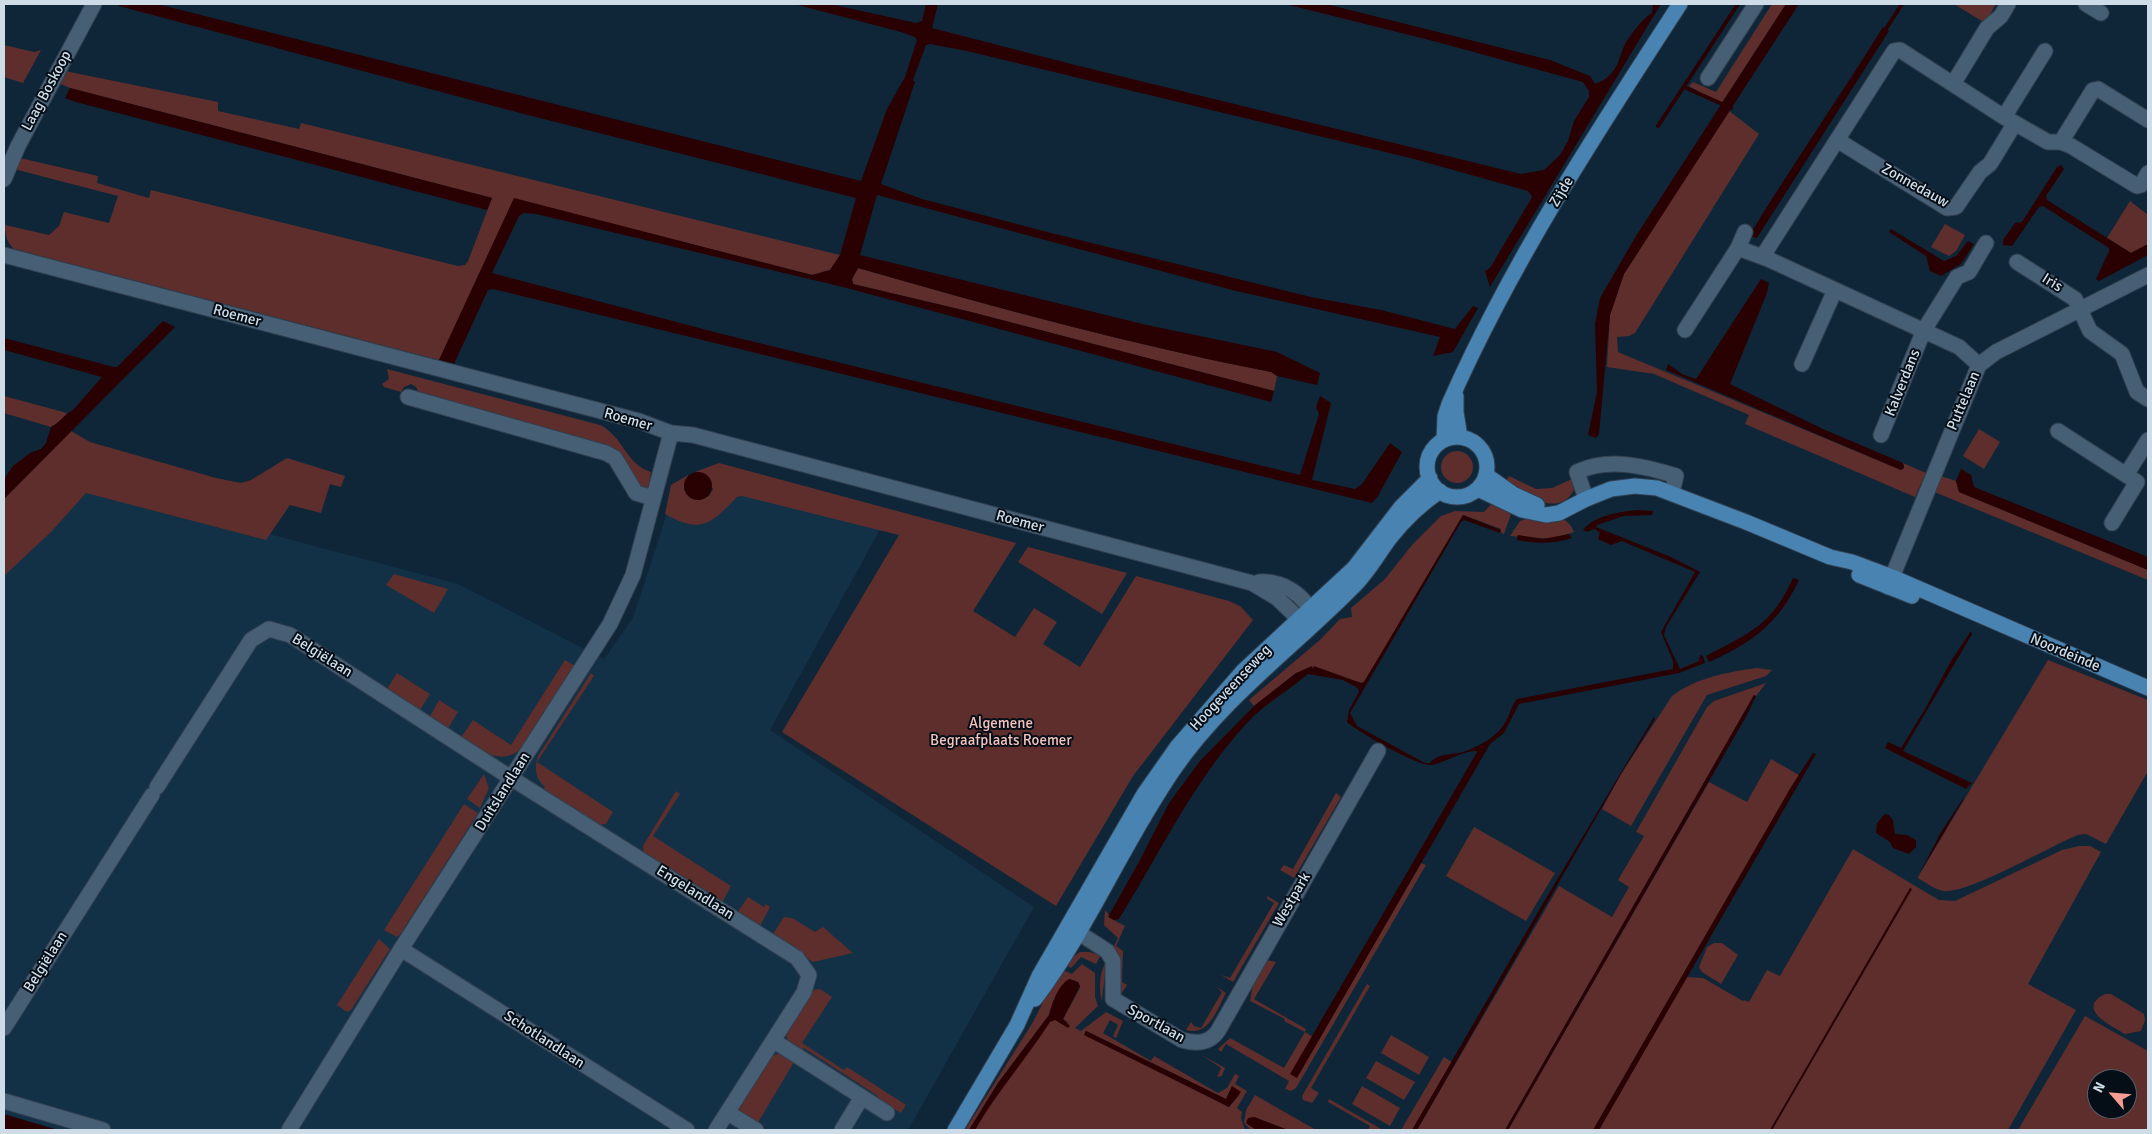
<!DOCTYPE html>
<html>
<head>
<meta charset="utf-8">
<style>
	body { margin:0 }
	#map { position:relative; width:2152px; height:1134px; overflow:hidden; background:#0f2638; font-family:Signika,sans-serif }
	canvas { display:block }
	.frame { position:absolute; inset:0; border:5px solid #cedce8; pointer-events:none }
	.north { position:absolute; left:2087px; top:1069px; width:50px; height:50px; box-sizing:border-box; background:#050e16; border:1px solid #55606a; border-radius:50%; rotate:297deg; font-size:14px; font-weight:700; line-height:20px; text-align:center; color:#cedce8 }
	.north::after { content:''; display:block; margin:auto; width:18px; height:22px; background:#f59c93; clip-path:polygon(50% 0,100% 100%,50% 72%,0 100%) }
</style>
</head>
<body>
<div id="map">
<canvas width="2152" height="1134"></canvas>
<div class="frame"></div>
<div class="north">N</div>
</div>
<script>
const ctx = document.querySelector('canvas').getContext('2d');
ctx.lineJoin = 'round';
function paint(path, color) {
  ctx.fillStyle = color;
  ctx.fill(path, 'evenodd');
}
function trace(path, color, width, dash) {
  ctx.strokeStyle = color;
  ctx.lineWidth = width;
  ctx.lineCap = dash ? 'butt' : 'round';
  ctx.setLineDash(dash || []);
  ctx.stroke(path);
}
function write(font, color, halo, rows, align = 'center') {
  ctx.font = font + ' Signika,sans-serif';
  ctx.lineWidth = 4;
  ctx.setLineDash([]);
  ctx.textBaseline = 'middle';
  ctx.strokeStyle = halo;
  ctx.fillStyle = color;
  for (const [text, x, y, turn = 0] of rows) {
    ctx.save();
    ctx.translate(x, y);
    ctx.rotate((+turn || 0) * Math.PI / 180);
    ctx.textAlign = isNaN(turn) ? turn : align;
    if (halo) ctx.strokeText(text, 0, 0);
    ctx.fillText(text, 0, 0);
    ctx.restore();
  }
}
paint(new Path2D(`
	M92,487L458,584L604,659L633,618L671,501L717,512L742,494L883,524L770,730L1034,907L908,1130H4V573Z`), '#123046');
paint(new Path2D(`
	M1772,4H1786L1721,104L1689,86L1693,82L1716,92Z
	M1954,4H1996L1985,23Z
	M4,45L34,52L41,50L23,83L4,77Z
	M65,71L218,102V111L299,129L301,123L840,255L830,270L812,275L514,199L439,360L14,249C7,243 5,234 5,225L49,235L59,226L64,212L109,223L118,196L14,169L20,158L98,176L97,183L149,198L151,190L458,266L465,265L468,261L492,198L70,88L58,83Z
	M1728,110L1759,134L1635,333L1629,336L1617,337L1618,352L1901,470L1904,468L1903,463L1926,473L1915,497L1745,424L1749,415L1654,374L1607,367L1610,315L1624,274Z
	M2130,201L2148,215V244L2131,253L2107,238Z
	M1945,224L1965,235L1956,251L1949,256L1931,247Z
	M858,268C994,307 1132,345 1272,372L1277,376L1274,391L971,312L853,284L852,279Z
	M387,369L600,425C625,438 624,463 651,472L648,489L639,488L617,450L419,393L416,387L411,384L404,387L401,392L384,387L382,384L389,379Z
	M4,396L67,413L60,422L51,427L4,413Z
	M1979,429L2000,442L1984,469L1963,456Z
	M71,431L90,442L216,478L241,483L251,480L287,458L345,476L341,487L330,484L321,513L290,505L266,540L86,493L52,531L4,576V499Z
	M1441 467a16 16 0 1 1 32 0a16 16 0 1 1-32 0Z
	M719,463L1016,543L973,611L1015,637L1034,608L1057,622L1043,644L1080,667L1136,576L1229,601L1240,606L1253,620L1133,776L1056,906L782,732L899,535L742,496L737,497C710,525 701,534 665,514L671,485L688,475L684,490L699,500L709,496L713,489L700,472H695Z
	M1938,475L1956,481L1959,492L2148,570V580L1932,491Z
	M1509,476L1536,489L1552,488L1572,479L1574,490C1559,519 1523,494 1504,484Z
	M1494,501L1511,514L1504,534L1500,532L1501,529L1463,515L1388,644L1363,683L1312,670L1296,673L1254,706L1249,700L1321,639L1340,619L1352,617L1351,608L1385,579L1412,545L1441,516L1455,511L1484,512Z
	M1528,518C1547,518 1566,511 1574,532L1553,539L1510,536L1520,521Z
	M1028,547L1127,573L1102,614L1018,562Z
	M394,574L448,589L434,613L386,585Z
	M565,660L575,666L523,747C502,767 483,752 463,739L462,736L473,720L511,745Z
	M2048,660L2148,700V771L2106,844L2086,834L2078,835C2048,847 1969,894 1943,891C1934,889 1926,883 1918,878L1919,875Z
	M1757,668L1772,670L1766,676L1707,695L1631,826L1602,809L1621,774L1672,696C1696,678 1727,672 1757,668Z
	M397,673L430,694L420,710L387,689Z
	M591,673L594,676L537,762L613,812L606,824L597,825L543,790L545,787C535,779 534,767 538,756Z
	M1766,683L1756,696L1754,695L1505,1130H1417L1559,886L1612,917L1629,887L1618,880L1644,836L1636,832L1707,707L1714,701Z
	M439,700L458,712L448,728L429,718Z
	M1771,759L1799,775L1593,1130H1508L1709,782L1747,802Z
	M484,774L489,788L480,808L467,799Z
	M1329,787L1341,797L1294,878L1280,870L1284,865L1293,869L1336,793Z
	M676,791L680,794L653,836L731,886L722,903L644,855L643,846Z
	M464,804L478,813L401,933L397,937L384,930Z
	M1474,827L1555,873L1526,921L1446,876Z
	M2079,846H2090L2101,852L2028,984L2076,1010L2008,1130H1772L1912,889L1770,1130H1599L1686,977L1703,978L1743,1001L1744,1000L1749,1002L1767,970L1780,976L1853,849L1939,900L1955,901L2062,850Z
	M1421,863L1426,865L1296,1088L1291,1091L1285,1089L1289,1081L1226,1044L1221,1052L1218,1049L1230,1038L1284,1068L1305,1032L1284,1021L1285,1019L1250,1001L1254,980L1266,960L1276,962L1254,999L1306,1029L1305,1032L1313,1037L1291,1074L1297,1077Z
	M1267,896L1279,903L1233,982L1221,975L1230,978L1274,903L1267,899Z
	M748,897L764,907L766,904L770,907L760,926L758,927L737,913Z
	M1105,910L1112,919L1125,926L1116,946L1123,951L1122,982L1127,985L1121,994L1119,957L1113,948L1118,938L1104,925Z
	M784,917L792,918L815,932L823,927L853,953L813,962L775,937L773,934Z
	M379,939L390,949L351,1010L347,1012L337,1005Z
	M1714,943H1722L1738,955L1721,984L1702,972L1699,967L1707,947Z
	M1080,952H1089L1101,955L1096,964L1081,957L1071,968L1063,964Z
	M1106,963L1102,1001C1099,991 1099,971 1106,963Z
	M1082,964L1095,973V997L1098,1006L1075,1028L1081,1031L1106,1012L1123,1021L1116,1038L1113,1036L1118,1025L1110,1020L1103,1033L1151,1061L1154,1056L1218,1093L1227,1088L1235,1074L1239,1076L1235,1084L1247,1091L1237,1108L1242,1112L1241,1118L1245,1130H974L990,1102L1053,1016L1070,1024L1063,1019L1080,988L1078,982L1069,979C1058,986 1052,1003 1049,1015L998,1083L969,1130H965L1033,1022L1060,969L1072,974ZM1086,1031L1226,1099L1232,1086L1239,1095L1229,1107L1085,1033Z
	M1367,984L1370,986L1311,1088L1319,1093L1312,1103L1303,1100L1302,1096Z
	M1215,986L1226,993C1217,1009 1209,1037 1186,1030L1191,1022L1194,1026L1201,1028L1222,992Z
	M820,989L832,997L802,1043L844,1070L847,1067L906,1105L901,1113L877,1099L878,1096L804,1048L802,1051L788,1041L786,1034L813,990Z
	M2105,994H2111L2144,1014L2145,1020L2141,1031L2125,1034C2112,1026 2075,1009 2105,994Z
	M2085,1016L2148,1051V1130H2018ZM2097,1079H2127V1109H2097Z
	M1391,1035L1429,1057L1419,1075L1381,1053Z
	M780,1053L794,1062L756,1126L735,1114L772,1056Z
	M1202,1055L1225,1068L1222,1076L1217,1077L1221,1068Z
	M1444,1057L1452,1062L1412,1130H1401Z
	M1376,1061L1415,1082L1404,1100L1366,1078Z
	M1362,1086L1400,1108L1390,1126L1352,1104Z
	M1255,1095L1316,1130H1288L1254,1117L1246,1123L1256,1130H1251L1244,1123L1246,1110Z
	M1329,1099L1383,1130H1368L1370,1126L1328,1102Z`), '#5d2e2b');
paint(new Path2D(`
	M118,4H157L861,181L887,109L905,77L917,40L915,37L901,32L794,4H830L916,23L922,21L926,4H938L932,28L1079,66L1521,174L1544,170L1560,155L1568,141L1574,121L1589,97V91L1583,82L1437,42L1285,4H1326L1550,60L1590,76L1595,84C1598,82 1602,82 1605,79C1619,70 1619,55 1626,42C1634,31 1640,21 1652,13L1653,4H1661L1490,287L1485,271L1490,268L1531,199L1532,196L1528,191L1414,159L967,51L930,44L926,45L913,80L915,82L881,184L922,199L1051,233L1311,297L1381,310L1455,329L1473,306L1478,308L1453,352L1433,356L1440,337L1232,290L877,195L860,255L1147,325L1277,352L1320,373L1317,385L1277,376L1271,372C1132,345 994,307 858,268L852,279L853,284L971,312L1274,391L1271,402L843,287L536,214L524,213L519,216L492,273L718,333L1300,475L1319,414L1316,407L1320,396L1331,403L1312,480L1355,489L1362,484L1390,443L1402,452L1378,496L1372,503L493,289L488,290L454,364L439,360L514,198L812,275L830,270L840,255L856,198L520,113L119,6Z
	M1786,4H1799L1624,274L1610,315L1599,434L1596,438L1588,435L1597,392L1595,324L1600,298L1636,236Z
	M1883,27L1889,31L1757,238L1749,236C1792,165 1839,98 1883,27Z
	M70,88L492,198L487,210L76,102L65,98Z
	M2061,165L2064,169L2046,196L2047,200L2131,253L2148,244V255L2099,281L2096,279L2109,251V248L2043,206L2039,207L2012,246L2003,245V240L2015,223L2022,222L2057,167Z
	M1891,229L1944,261L1956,256L1968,241L1974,244L1961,264L1941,276L1930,271L1926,256L1889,232Z
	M1761,279L1769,283L1767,293L1730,384L1823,429L1903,463L1904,468L1901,470L1666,370L1668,364L1682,374L1696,379Z
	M163,321L175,327L4,499V479L13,466L30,453L41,449L46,443L51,427C60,422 64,415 73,410L102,377L4,350V338L114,367H117Z
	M1961,469L1971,475L1974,487L2148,557V570L1959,492L1956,481Z
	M684 486a14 14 0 1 1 28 0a14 14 0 1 1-28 0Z
	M1637,510L1653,511L1652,515L1624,516L1597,525L1596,527L1671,557L1700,572L1666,627L1664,635L1680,669L1699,661L1700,655L1703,656L1705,663L1679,673L1519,704L1504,733L1490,744L1297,1078L1290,1074L1477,752L1476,751C1461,751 1447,762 1432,765C1419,767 1358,732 1347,722L1349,710L1359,692L1358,688L1343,680L1308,674C1288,691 1264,704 1246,724C1193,782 1160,853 1119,919L1114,920L1108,917L1140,860L1169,803L1200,761L1254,706L1296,673L1312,666L1313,669L1314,666L1361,683L1364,682L1463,515L1501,530L1500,533L1464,520L1461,522L1350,713L1357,726L1425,763H1430C1437,753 1453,755 1463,752C1478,747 1497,737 1505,723C1510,715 1511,706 1517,699L1673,669V661L1661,632L1695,572L1622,541L1611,545L1598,539L1600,533L1595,529L1587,532L1583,530C1595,515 1620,512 1637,510Z
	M1569,534L1572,538C1553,544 1536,544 1517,540L1518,535L1543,539Z
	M1793,578L1799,580C1779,623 1752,643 1709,662L1706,656C1751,632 1772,625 1793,578Z
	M1971,631L1972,634L1903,751L1972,783L1966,789L1885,748L1888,742L1901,748L1925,709L1951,661Z
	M1754,695L1756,696L1747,715L1508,1130H1505Z
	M1654,717L1655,719L1621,774L1417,1130H1412L1542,905Z
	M1813,753L1816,754L1599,1130H1593L1791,787Z
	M1964,797L1963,800L1919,875L1941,832Z
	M1885,814L1889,815L1893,820L1895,834L1907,835L1916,840V847L1909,854L1893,848L1890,842L1876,833L1877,823Z
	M1910,888L1912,889L1772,1130H1770Z
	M1070,979L1078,982L1080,986L1063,1019L1070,1026L1068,1028L1055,1020L1050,1022C1026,1059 997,1092 975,1130H969L998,1083L1049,1015C1052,1003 1059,983 1070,979Z
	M1086,1031L1226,1099L1232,1086L1241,1092L1229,1107L1084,1035Z
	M4,1114L58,1130H4Z
	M1254,1117L1288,1130H1256L1246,1123L1248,1118Z`), '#2a0102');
trace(new Path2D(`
	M1884,32L1902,4
	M1684,87L1731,108
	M1658,126L1738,4`), '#2a0102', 4);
const minor = new Path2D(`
	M2086,4L2101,13
	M1708,78L1756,4
	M1953,84L1987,28L2001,16L2008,4
	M2004,117L2045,51
	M1837,140L1947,208L1956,207L1980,172L1990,164L2015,123
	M2061,142L2093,90L2098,89L2148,120
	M4,179L18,146L94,4
	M1745,232L1738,248L1768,259L1959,347L1979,365
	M4,255L639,421L671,433L693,435L1252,583L1277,598L1299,619L1311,622
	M1768,259L1766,251L1894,51L1900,50L2004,117L2048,142H2061L2071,146L2137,186L2141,185L2148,173
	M2017,262L2075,299L2090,331L2122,354L2137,392L2148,399
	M1685,330L1738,248
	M1802,364L1835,290
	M408,397L606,453L615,458L636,493L653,498
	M2058,431L2137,482L2112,523
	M1881,435L1924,330L1957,277L1969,272L1986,243
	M2126,475L2148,440
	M1586,499L1577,472C1608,457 1645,466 1676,476L1672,492
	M1259,582C1283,580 1307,596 1314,619
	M1888,587L1979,365L1996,352L2148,275
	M157,787L251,640L269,629L290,635L511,778L797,958L809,975L804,992L716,1130
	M1068,926L1107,951L1113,961V999L1182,1040C1196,1044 1209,1044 1218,1031L1378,751
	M401,949L687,1130
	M4,1028L152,795
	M774,1041L887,1113
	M4,1101L103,1130
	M728,1113L756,1130
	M289,1130L401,949L610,624L633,575L671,433
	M842,1130L862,1097`);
const major = new Path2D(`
	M1456,396V412L1460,437
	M1427 467a30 30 0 1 1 60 0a30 30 0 1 1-60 0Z
	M1444,440L1445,416L1449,404C1511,263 1596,133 1680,4
	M1486,475L1513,494L1537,505
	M1478,489L1522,510L1546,515L1559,513L1586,499L1611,489L1635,486L1657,488L1746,522L1830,557L1852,562L1892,577L2148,688
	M1859,575L1912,596
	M1035,999C1089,927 1123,843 1174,769C1223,698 1294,647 1354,586C1368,572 1378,554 1390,538C1404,520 1421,504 1440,491
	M955,1130L1017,1025L1039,976L1144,794L1177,747L1243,671L1354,568L1401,507L1430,478`);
trace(minor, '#313f4f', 17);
trace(major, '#313f4f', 17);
trace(minor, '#465f74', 15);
trace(major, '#4883b1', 15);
write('15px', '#cedce8', '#050e16', [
	["Laag Boskoop",47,91,-62],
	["Zonnedauw",1915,186,29],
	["Zijde",1562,192,-59],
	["Iris",2052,283,32],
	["Roemer",237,316,15],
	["Kalverdans",1903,383,-68],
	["Puttelaan",1964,401,-67],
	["Roemer",628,420,16],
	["Roemer",1020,522,15],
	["Noordeinde",2065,653,23],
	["Belgiëlaan",322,656,32],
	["Hoogeveenseweg",1231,688,-47],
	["Duitslandlaan",503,792,-58],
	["Engelandlaan",695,893,32],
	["Westpark",1292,900,-60],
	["Belgiëlaan",46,962,-58],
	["Sportlaan",1156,1024,29],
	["Schotlandlaan",544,1040,33]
]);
write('15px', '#f6c2bd', '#050e16', [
	["Algemene",1001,724],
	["Begraafplaats Roemer",1001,741]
]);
</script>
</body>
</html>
